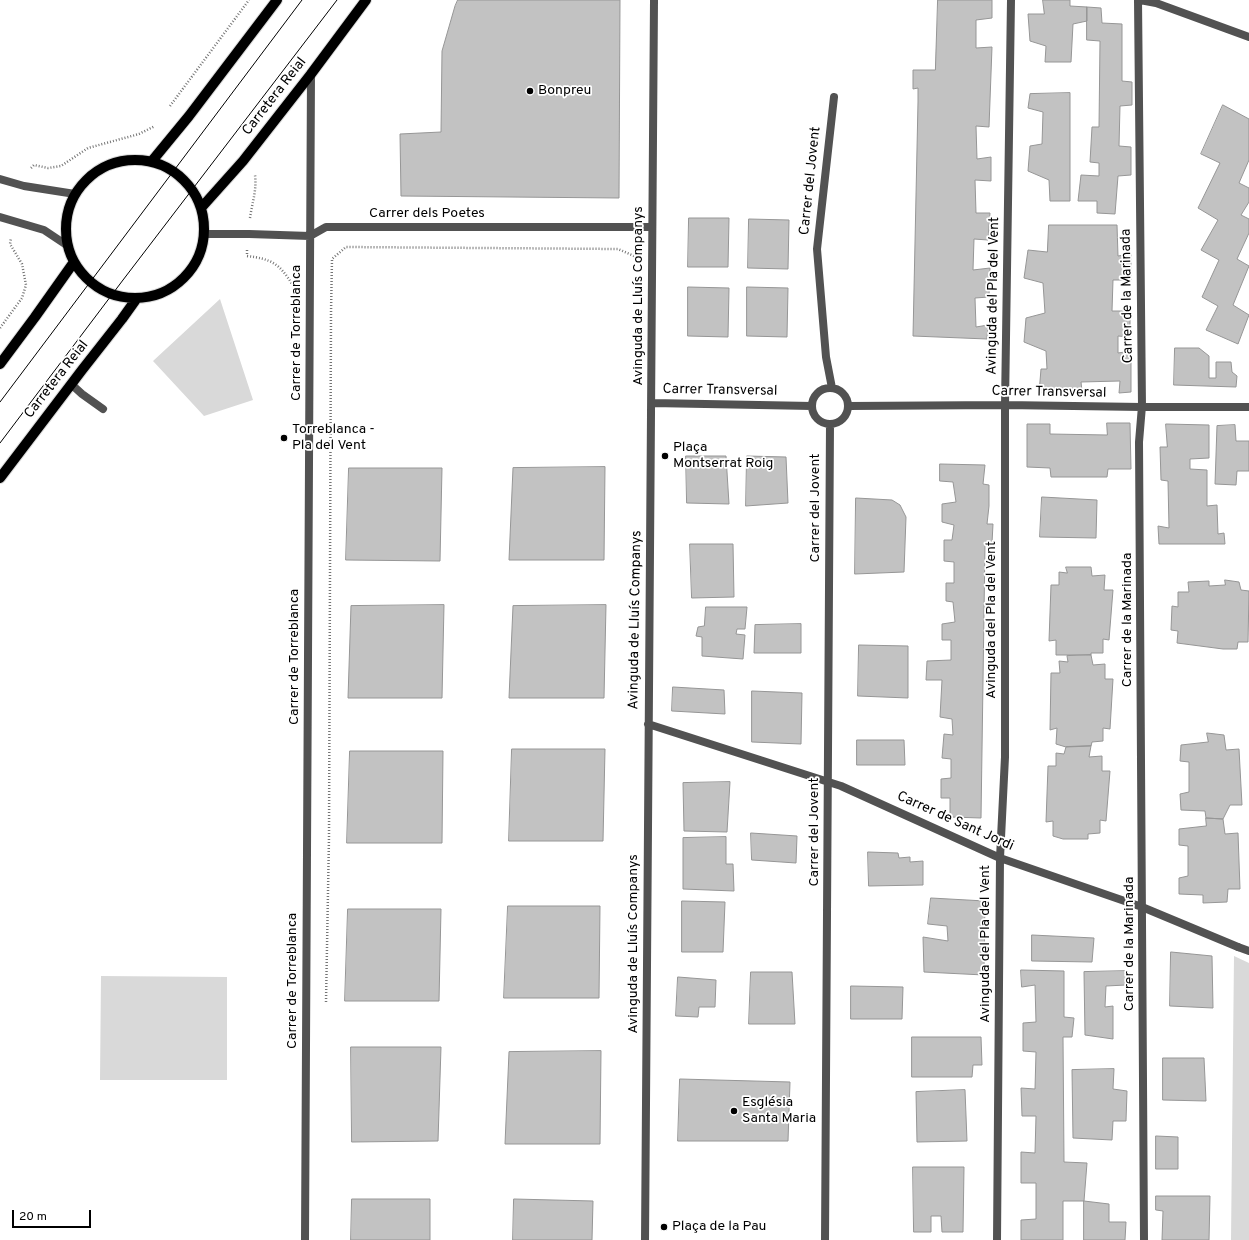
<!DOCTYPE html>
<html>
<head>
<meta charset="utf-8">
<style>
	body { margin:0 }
	#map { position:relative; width:1249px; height:1240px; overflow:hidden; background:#fff; font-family:Overpass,sans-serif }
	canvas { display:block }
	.scale { position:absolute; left:12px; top:1210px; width:79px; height:18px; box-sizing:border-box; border:2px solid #000; border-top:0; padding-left:5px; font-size:12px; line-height:14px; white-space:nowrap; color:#000; -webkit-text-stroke:3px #fff; paint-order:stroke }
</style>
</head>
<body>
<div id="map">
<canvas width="1249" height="1240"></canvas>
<div class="scale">20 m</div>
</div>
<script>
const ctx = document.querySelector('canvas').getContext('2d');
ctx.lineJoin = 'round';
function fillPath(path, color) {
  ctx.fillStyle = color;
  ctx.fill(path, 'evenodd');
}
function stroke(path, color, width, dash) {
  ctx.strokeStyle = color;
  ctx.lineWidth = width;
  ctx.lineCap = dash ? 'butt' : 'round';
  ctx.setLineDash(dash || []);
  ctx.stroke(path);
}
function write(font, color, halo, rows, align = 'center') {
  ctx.font = font + ' Overpass,sans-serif';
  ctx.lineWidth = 3.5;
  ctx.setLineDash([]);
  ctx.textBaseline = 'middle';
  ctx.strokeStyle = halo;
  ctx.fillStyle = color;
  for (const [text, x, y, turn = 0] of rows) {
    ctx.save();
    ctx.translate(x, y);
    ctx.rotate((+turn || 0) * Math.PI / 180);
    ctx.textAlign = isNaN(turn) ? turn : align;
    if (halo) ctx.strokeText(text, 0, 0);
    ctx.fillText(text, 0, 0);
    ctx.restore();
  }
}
const green = new Path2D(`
	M220,299L253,400L204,416L153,361Z
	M1234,956L1249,963V1240H1231Z
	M101,976L227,977V1080H100Z`);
const building = new Path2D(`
	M458,0H620L619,198L401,196L400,134L441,132L442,51L455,6Z
	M938,0H992V18L976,20V48L992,47L989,127L976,126L977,159L991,157V181L975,180L976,213H990L988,240L974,239L973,270L990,268L989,297L975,298L976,327L988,325L987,339L913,336L918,102V88L913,89V70H935Z
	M1043,0H1070V6L1087,7V21L1073,24L1071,62H1045L1046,46L1030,41L1028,14H1044Z
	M1087,7L1101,8L1102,23L1122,24V81L1132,82V105L1120,106L1119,146L1131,147V175L1118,176L1115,214L1097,213V201H1078L1081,175L1099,176V163L1090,162L1092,127H1099L1100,41L1087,40Z
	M1070,93V201H1050L1049,180L1028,171L1030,146L1042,144L1043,112L1028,108L1030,94Z
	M1223,105L1249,119V160L1239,183L1249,188V202L1241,215L1249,219V233L1237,259L1249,266L1233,305L1249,315L1238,344L1206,330L1218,306L1202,297L1219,260L1201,250L1218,220L1198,208L1220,163L1201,154Z
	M689,218H729L728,267H688Z
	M749,219L789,220L788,269L748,268Z
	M1049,225H1117L1118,256L1131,254V280H1113L1112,311H1130V337L1118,336V353L1131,351V392L1119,393L1120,381L1081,382L1082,391L1039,393L1041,369H1047L1046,351L1024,342L1026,318L1045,313L1043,283L1024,278L1028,250L1047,252Z
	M688,287L729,288L728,337L688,336Z
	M747,287L788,288L787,337L747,336Z
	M1175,348H1199L1209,356V378H1216V362H1231L1232,372L1237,376L1236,387L1174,385Z
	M1107,423H1130L1131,469H1108L1107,477H1051L1050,468L1027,467V424H1050V434L1107,435Z
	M1166,424L1209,425V458L1190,459V469L1207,470V506L1217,505L1218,534L1224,533L1225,544H1159L1158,526L1169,528L1168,481L1161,480L1160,447H1167Z
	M1235,425L1236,441H1249V471H1237L1236,485L1215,484L1217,426Z
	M686,456H726L729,504L687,503Z
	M747,456L786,457L788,503L746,506Z
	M940,464L985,465L983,484L989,485V506L987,524H993L992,543L985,544L981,818L950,817V798H941V779L951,778V759L942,758L944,734L953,735L952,719L940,717L942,680H926L927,661L951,660V640H942V624L955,622L953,602L946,601V583H954V562L944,561V540H952L954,525L942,522V504L956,502L953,482L940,481Z
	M605,467L604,560H509L513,468Z
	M349,468H442L440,561L346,560Z
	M1042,497L1097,500L1096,538L1040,537Z
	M856,498L892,500L900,505L906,517L904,572L855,574Z
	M690,544H733L734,597L692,598Z
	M1066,567H1091L1092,576L1105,575L1104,590H1113L1109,640L1103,639V653H1091V655H1056V640L1049,641L1051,585H1059V572L1067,573Z
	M1225,580L1239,582L1241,590L1249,591L1248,642H1238L1237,649H1223L1177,643L1178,631L1171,630L1172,606L1178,607V592H1189L1188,582L1209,581V586L1225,585Z
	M444,605L442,698H348L351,606Z
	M606,605L604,698H509L513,606Z
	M706,607H747L745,629H737L736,634L745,635L743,659L702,656V637L696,636L698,627L704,626Z
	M801,624V653H754L755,625Z
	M859,645L908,646V698L858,696Z
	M1091,655L1093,665L1105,664V679H1113L1110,729L1103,728V741L1092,742L1091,746L1066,747L1056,744L1057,728L1050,730L1051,673H1060L1059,661L1068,662L1067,656Z
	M673,687L724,690L725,714L672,711Z
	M752,691L802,693L801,744L752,742Z
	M1207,733L1224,735L1226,750L1239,749L1242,805H1230L1223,819L1206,818L1205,811L1181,810L1180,794L1189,792V762L1180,761L1181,745L1208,742Z
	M857,740H904L905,765H857Z
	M1091,746L1089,757L1102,756V771H1110L1106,821L1100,820V833L1088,834V839H1063L1053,836V821L1046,822L1048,766H1056V753L1064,754L1066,747Z
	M512,749H605L603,841H509Z
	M350,751H443L442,843H347Z
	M730,782L727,832L684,831L683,783Z
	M1206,818L1223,819L1225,834L1238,833L1240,889H1228L1227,902L1203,903V895L1179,894V878L1188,876V846L1179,845V829L1206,826Z
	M751,833L797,836L796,863L752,860Z
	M726,837V864H733L734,891L683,889V838Z
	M868,852L898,853L899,858L910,857V862L923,861V885L869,886Z
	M931,898L985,901L984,975L924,972L923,937L948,941L947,926L928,924Z
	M682,901L725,902L723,952H682Z
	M508,906H600L599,998H504Z
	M348,909H441L439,1001H345Z
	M1032,935L1094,938L1092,962L1032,961Z
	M1171,952L1212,956L1213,1008L1170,1006Z
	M1021,970L1064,971V1017L1074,1018L1072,1037H1063L1064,1162L1087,1163L1084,1201H1063V1240H1021V1220L1036,1219V1183H1021V1152L1035,1153L1036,1116H1022L1021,1088L1035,1089L1036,1052L1023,1051V1023L1036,1022L1035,985L1022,987Z
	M1127,971L1126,985L1106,986L1105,1007L1113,1006V1039L1085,1035L1084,972Z
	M751,972H792L795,1024H749Z
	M678,977L716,980L715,1007H699L698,1017L676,1016Z
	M851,986L903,987L902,1019H851Z
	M912,1037H981L982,1065H973L972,1077H912Z
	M351,1047H441L438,1141L352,1142Z
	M601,1051L600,1144H505L509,1052Z
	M1163,1058H1204L1206,1101L1163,1100Z
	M1114,1069L1113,1089L1127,1091L1126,1121H1113L1112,1140L1073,1138L1072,1070Z
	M680,1079L790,1082L788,1141H678Z
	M965,1090L967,1141L917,1142L916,1092Z
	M1156,1136L1178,1137V1169H1156Z
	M913,1167H964L963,1232H942L941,1216H931V1232H914Z
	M1156,1196H1210L1209,1240H1162L1163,1211L1156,1210Z
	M352,1199H430V1240H351Z
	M514,1199L593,1201L592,1240H513Z
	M1084,1201L1109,1204V1222H1126L1125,1240H1084Z`);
const path = new Path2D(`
	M170,106L249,0
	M31,168L34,165L48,168L61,166L88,148L139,134L155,126
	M250,218C252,203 257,190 255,175
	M247,250V256C271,259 279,263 292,284
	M0,328L22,298L26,285L22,264L10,244L11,238
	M326,1002L329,837L331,313L332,259L346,247L618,249L634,256`);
const service = new Path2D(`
	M71,384L82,394L103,409
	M1142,907L1238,947`);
const minor = new Path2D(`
	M1138,0L1142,406L1139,442L1144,1240
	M1140,0L1156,3L1249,37
	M0,179L24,186L75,194
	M0,217L44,230L68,246
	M204,234H249L310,236L326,227H652
	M812 406a18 18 0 1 1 36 0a18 18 0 1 1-36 0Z
	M832,388L826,357L817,249L834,97
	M652,403L812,406
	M848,406L1005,405L1142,407H1249
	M648,724L841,786L1000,858L1142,907
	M1238,947L1249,951
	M305,1240L311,74
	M645,1240L654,0
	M825,1240L830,424
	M997,1240L1000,858L1005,757V405L1011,0`);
const primary = new Path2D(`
	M66 229a69 69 0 1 1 138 0a69 69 0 1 1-138 0Z
	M152,161L189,116L277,0
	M201,208L243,161L311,74L366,0
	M0,364L35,317L74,262
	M0,478L82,370L122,319L137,298`);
const tram = new Path2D(`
	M0,402L302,0
	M0,443L123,280L337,0`);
const markers = [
	[530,91,4,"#000"],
	[284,438,4,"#000"],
	[665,456,4,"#000"],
	[734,1111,4,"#000"],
	[664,1227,4,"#000"]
];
const poiNames = [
	["Bonpreu",538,91],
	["Torreblanca -",292,430],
	["Pla del Vent",292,446],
	["Plaça",673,448],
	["Montserrat Roig",673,464],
	["Església",742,1103],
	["Santa Maria",742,1119],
	["Plaça de la Pau",672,1227]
];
const streetNames = [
	["Carretera Reial",275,97,-52],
	["Carrer del Jovent",811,181,-84],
	["Carrer dels Poetes",427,214],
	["Avinguda de Lluís Companys",639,296,-90],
	["Avinguda del Pla del Vent",994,296,-89],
	["Carrer de la Marinada",1128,296,-91],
	["Carrer de Torreblanca",297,333,-90],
	["Carretera Reial",57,380,-52],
	["Carrer Transversal",720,391,1],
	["Carrer Transversal",1049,393,1],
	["Carrer del Jovent",816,508,-90],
	["Avinguda de Lluís Companys",636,620,-89],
	["Avinguda del Pla del Vent",992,620,-90],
	["Carrer de la Marinada",1128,620,-90],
	["Carrer de Torreblanca",295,657,-90],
	["Carrer de Sant Jordi",955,822,24],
	["Carrer del Jovent",815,832,-90],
	["Avinguda de Lluís Companys",634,944,-90],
	["Avinguda del Pla del Vent",986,944,-90],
	["Carrer de la Marinada",1130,944,-90],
	["Carrer de Torreblanca",293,981,-90]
];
fillPath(green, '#d9d9d9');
fillPath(building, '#c2c2c2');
stroke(building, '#969696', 1);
stroke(primary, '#dbdbdb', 12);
stroke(path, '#747474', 2.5, [1, 2]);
stroke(service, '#525252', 8);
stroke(minor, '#525252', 8);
stroke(primary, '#000', 10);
stroke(tram, '#000', 1);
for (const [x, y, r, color] of markers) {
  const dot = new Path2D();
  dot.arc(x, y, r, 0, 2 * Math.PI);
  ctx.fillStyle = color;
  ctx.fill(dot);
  stroke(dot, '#fff', 1.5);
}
write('14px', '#000', '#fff', poiNames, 'left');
write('14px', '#000', '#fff', streetNames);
</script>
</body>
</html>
